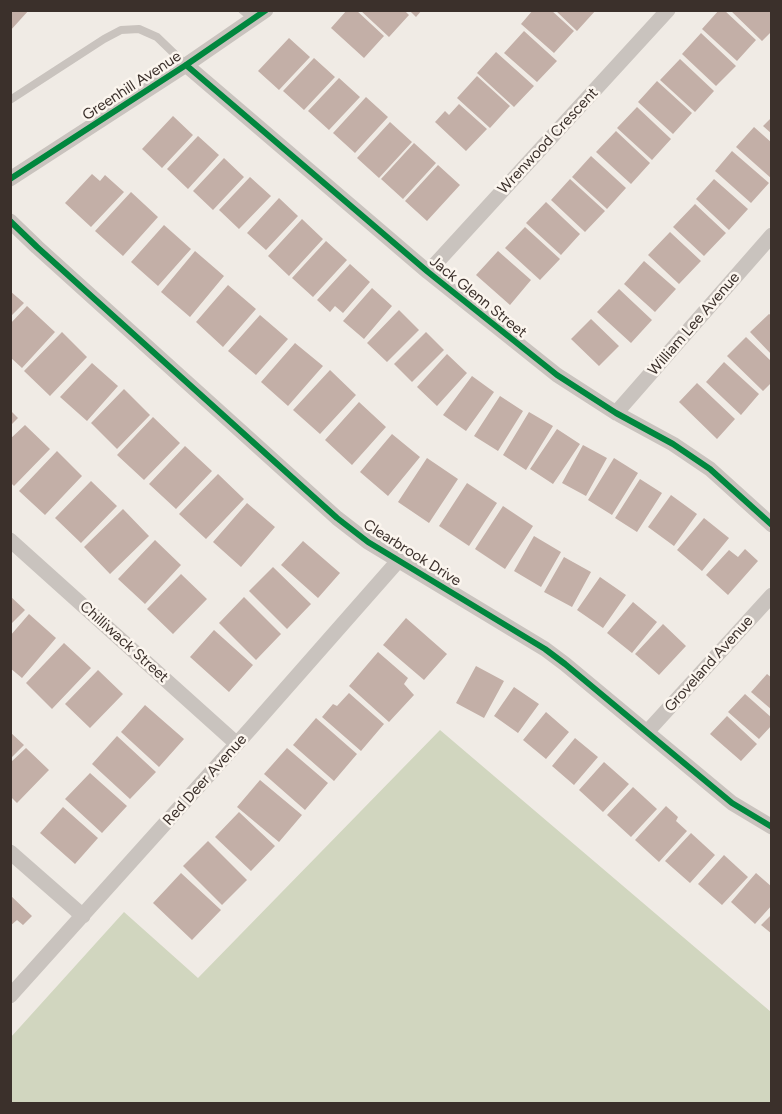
<!DOCTYPE html>
<html>
<head>
<meta charset="utf-8">
<style>
	body { margin:0 }
	#map { position:relative; width:782px; height:1114px; overflow:hidden; background:#f0ebe5; font-family:Figtree,sans-serif }
	canvas { display:block }
	.frame { position:absolute; inset:0; border:12px solid #3b302b; pointer-events:none }
</style>
</head>
<body>
<div id="map">
<canvas width="782" height="1114"></canvas>
<div class="frame"></div>
</div>
<script>
const ctx = document.querySelector('canvas').getContext('2d');
ctx.lineJoin = 'round';
function fillPath(path, color) {
  ctx.fillStyle = color;
  ctx.fill(path, 'evenodd');
}
function stroke(path, color, width, dash) {
  ctx.strokeStyle = color;
  ctx.lineWidth = width;
  ctx.lineCap = dash ? 'butt' : 'round';
  ctx.setLineDash(dash || []);
  ctx.stroke(path);
}
function write(font, color, halo, rows, align = 'center') {
  ctx.font = font + ' Figtree,sans-serif';
  ctx.lineWidth = 5;
  ctx.setLineDash([]);
  ctx.textBaseline = 'middle';
  ctx.strokeStyle = halo;
  ctx.fillStyle = color;
  for (const [text, x, y, turn = 0] of rows) {
    ctx.save();
    ctx.translate(x, y);
    ctx.rotate((+turn || 0) * Math.PI / 180);
    ctx.textAlign = isNaN(turn) ? turn : align;
    if (halo) ctx.strokeText(text, 0, 0);
    ctx.fillText(text, 0, 0);
    ctx.restore();
  }
}
const green = new Path2D(`
	M440,730L771,1012V1103H11V1037L124,912L198,978Z`);
const building = new Path2D(`
	M10,10H29L10,31Z
	M347,10H356L384,36L364,58L331,28Z
	M360,10H404L409,15L389,37Z
	M409,10H422L416,17Z
	M533,10H551L574,31L554,53L521,24Z
	M555,10H596L577,31Z
	M719,10H724L756,40L737,61L702,29Z
	M730,10H772V31L762,41Z
	M524,31L557,61L537,82L504,53Z
	M701,33L736,66L716,86L682,54Z
	M289,38L310,57L279,90L258,71Z
	M496,52L534,86L514,107L477,73Z
	M314,58L335,77L304,110L283,91Z
	M680,59L714,91L695,112L660,80Z
	M477,76L510,106L490,128L457,98Z
	M339,78L360,97L329,130L308,111Z
	M657,81L692,113L673,134L638,102Z
	M366,97L388,117L355,153L333,133Z
	M459,104L487,129L466,151L435,122L445,111L449,115Z
	M637,107L671,139L652,160L617,128Z
	M173,116L193,135L162,168L142,149Z
	M772,117V134L763,126Z
	M390,122L412,142L379,178L357,158Z
	M754,127L772,143V179L736,147Z
	M616,131L650,163L631,184L596,152Z
	M198,136L219,155L188,189L167,169Z
	M414,143L436,163L403,199L381,179Z
	M732,151L769,183L751,203L715,171Z
	M591,156L626,188L607,209L572,177Z
	M224,158L244,177L213,210L193,191Z
	M438,165L460,185L427,221L405,201Z
	M92,174L100,181L105,175L124,192L91,227L65,203Z
	M250,177L271,196L239,229L219,210Z
	M570,179L605,211L585,232L551,200Z
	M714,179L748,209L729,230L696,199Z
	M131,192L158,217L123,256L95,231Z
	M279,198L298,216L266,250L247,233Z
	M546,202L580,234L561,255L526,223Z
	M695,204L726,233L704,256L673,227Z
	M302,219L323,239L289,276L268,256Z
	M164,225L191,249L158,286L131,262Z
	M525,227L560,259L540,280L505,248Z
	M670,232L701,261L679,284L648,255Z
	M326,241L347,260L313,297L292,278Z
	M195,251L224,276L190,317L161,292Z
	M498,251L531,280L510,305L476,275Z
	M644,261L676,289L655,312L624,284Z
	M350,264L370,282L343,313L335,306L330,312L317,300Z
	M228,285L256,309L223,347L196,322Z
	M372,288L392,306L364,339L343,321Z
	M619,289L652,320L631,343L597,312Z
	M10,291L24,303L10,317Z
	M27,306L55,332L22,368L10,357V324Z
	M399,310L419,330L387,362L367,343Z
	M769,314L772,316V355L750,332Z
	M260,315L288,339L256,375L228,351Z
	M591,319L619,346L599,366L571,339Z
	M62,332L87,357L50,396L24,371Z
	M426,332L444,350L412,382L394,364Z
	M746,337L772,362V382L763,391L727,356Z
	M295,343L323,366L288,406L261,382Z
	M447,354L467,373L437,406L417,387Z
	M724,362L759,394L741,415L706,382Z
	M92,363L118,386L87,421L60,397Z
	M330,370L356,395L320,434L293,410Z
	M472,376L494,392L466,431L443,415Z
	M697,383L735,419L717,439L679,402Z
	M124,389L150,415L117,449L91,423Z
	M500,396L523,411L498,451L474,436Z
	M359,402L386,427L352,465L325,440Z
	M10,410L18,418L10,426Z
	M529,412L553,426L526,470L503,455Z
	M153,417L180,443L144,480L117,455Z
	M25,425L50,449L14,486L10,482V439Z
	M557,429L580,444L553,484L530,469Z
	M392,434L420,457L388,496L360,472Z
	M583,445L607,458L586,496L562,483Z
	M185,446L212,471L176,509L149,484Z
	M57,451L82,476L45,515L19,491Z
	M427,458L458,479L429,523L398,502Z
	M614,458L638,473L612,515L588,500Z
	M218,474L244,499L206,539L179,514Z
	M640,479L662,493L637,532L615,518Z
	M91,481L117,506L81,543L55,518Z
	M467,483L497,503L469,546L439,526Z
	M671,495L697,514L674,546L648,527Z
	M247,503L275,527L241,567L213,542Z
	M503,506L533,526L505,569L475,549Z
	M123,509L149,536L110,574L84,547Z
	M704,518L729,538L702,571L677,550Z
	M534,536L561,552L541,587L514,571Z
	M155,540L181,565L145,604L118,579Z
	M303,541L340,573L318,598L281,565Z
	M745,549L758,561L728,595L706,575L729,550L738,557Z
	M564,557L591,572L572,607L544,592Z
	M273,567L311,604L287,629L249,591Z
	M181,574L207,599L173,634L147,609Z
	M600,577L626,595L603,628L577,610Z
	M10,596L25,610L10,625Z
	M244,597L281,634L256,660L219,623Z
	M633,602L657,622L632,653L607,633Z
	M29,614L56,638L22,678L10,668V636Z
	M406,618L447,654L424,680L383,645Z
	M663,624L686,646L659,675L635,654Z
	M214,630L253,665L229,692L190,657Z
	M64,643L91,668L52,709L26,683Z
	M378,652L408,678L404,684L414,695L389,722L349,686Z
	M476,666L504,681L484,718L456,703Z
	M98,670L123,694L90,728L65,704Z
	M767,674L772,678V710L751,692Z
	M514,687L539,704L518,733L494,716Z
	M349,693L384,724L361,751L322,717L333,704L337,706Z
	M745,694L772,718V725L759,739L728,712Z
	M145,705L184,739L159,767L121,732Z
	M546,712L569,732L546,759L523,740Z
	M727,716L757,744L741,761L710,734Z
	M316,718L357,754L334,781L293,745Z
	M10,732L24,745L10,759Z
	M117,736L156,772L130,799L92,764Z
	M575,738L598,757L574,785L552,766Z
	M26,748L49,770L17,803L10,796V763Z
	M287,748L328,783L305,810L264,774Z
	M604,762L629,784L603,812L579,790Z
	M90,773L127,806L102,833L65,799Z
	M260,780L302,815L279,842L237,807Z
	M633,787L657,809L631,837L607,815Z
	M666,806L678,817L676,821L687,831L659,862L635,840Z
	M63,807L98,838L75,864L40,833Z
	M239,812L275,846L251,871L215,837Z
	M691,833L715,855L690,883L665,861Z
	M208,841L247,880L222,905L183,866Z
	M724,855L748,877L722,905L698,884Z
	M181,873L221,910L192,940L153,903Z
	M756,873L772,887V905L755,924L731,902Z
	M10,895L32,916L23,925L17,920L10,926Z
	M772,914V934L761,925Z`);
const service = new Path2D(`
	M242,10L253,19
	M10,100L104,39L121,30L139,29L157,37L186,65`);
const minor = new Path2D(`
	M186,65L428,272L557,375L616,413L673,444L710,469L772,525
	M10,179L186,65L266,10
	M10,221L37,247L337,518L368,542L545,649L565,664L732,803L772,827
	M428,272L668,10
	M616,413L772,235
	M10,540L237,744
	M647,732L772,595
	M10,852L83,916
	M10,996L251,728L398,561`);
const cycleway = new Path2D(`
	M186,65L428,272L557,375L616,413L673,444L710,469L772,525
	M10,179L186,65L266,10
	M10,221L37,247L337,518L368,542L545,649L565,664L732,803L772,827`);
const streetNames = [
	["Greenhill Avenue",132,86,-33],
	["Wrenwood Crescent",548,141,-47],
	["Jack Glenn Street",478,297,39],
	["William Lee Avenue",694,324,-49],
	["Clearbrook Drive",412,553,32],
	["Chilliwack Street",124,642,42],
	["Groveland Avenue",709,664,-48],
	["Red Deer Avenue",205,780,-48]
];
fillPath(green, '#d1d6bf');
fillPath(building, '#c3afa7');
stroke(service, '#c9c3be', 8);
stroke(minor, '#c9c3be', 15);
stroke(cycleway, '#00873e', 6);
write('15px', '#3b302b', '#fbf5ee', streetNames);
</script>
</body>
</html>
